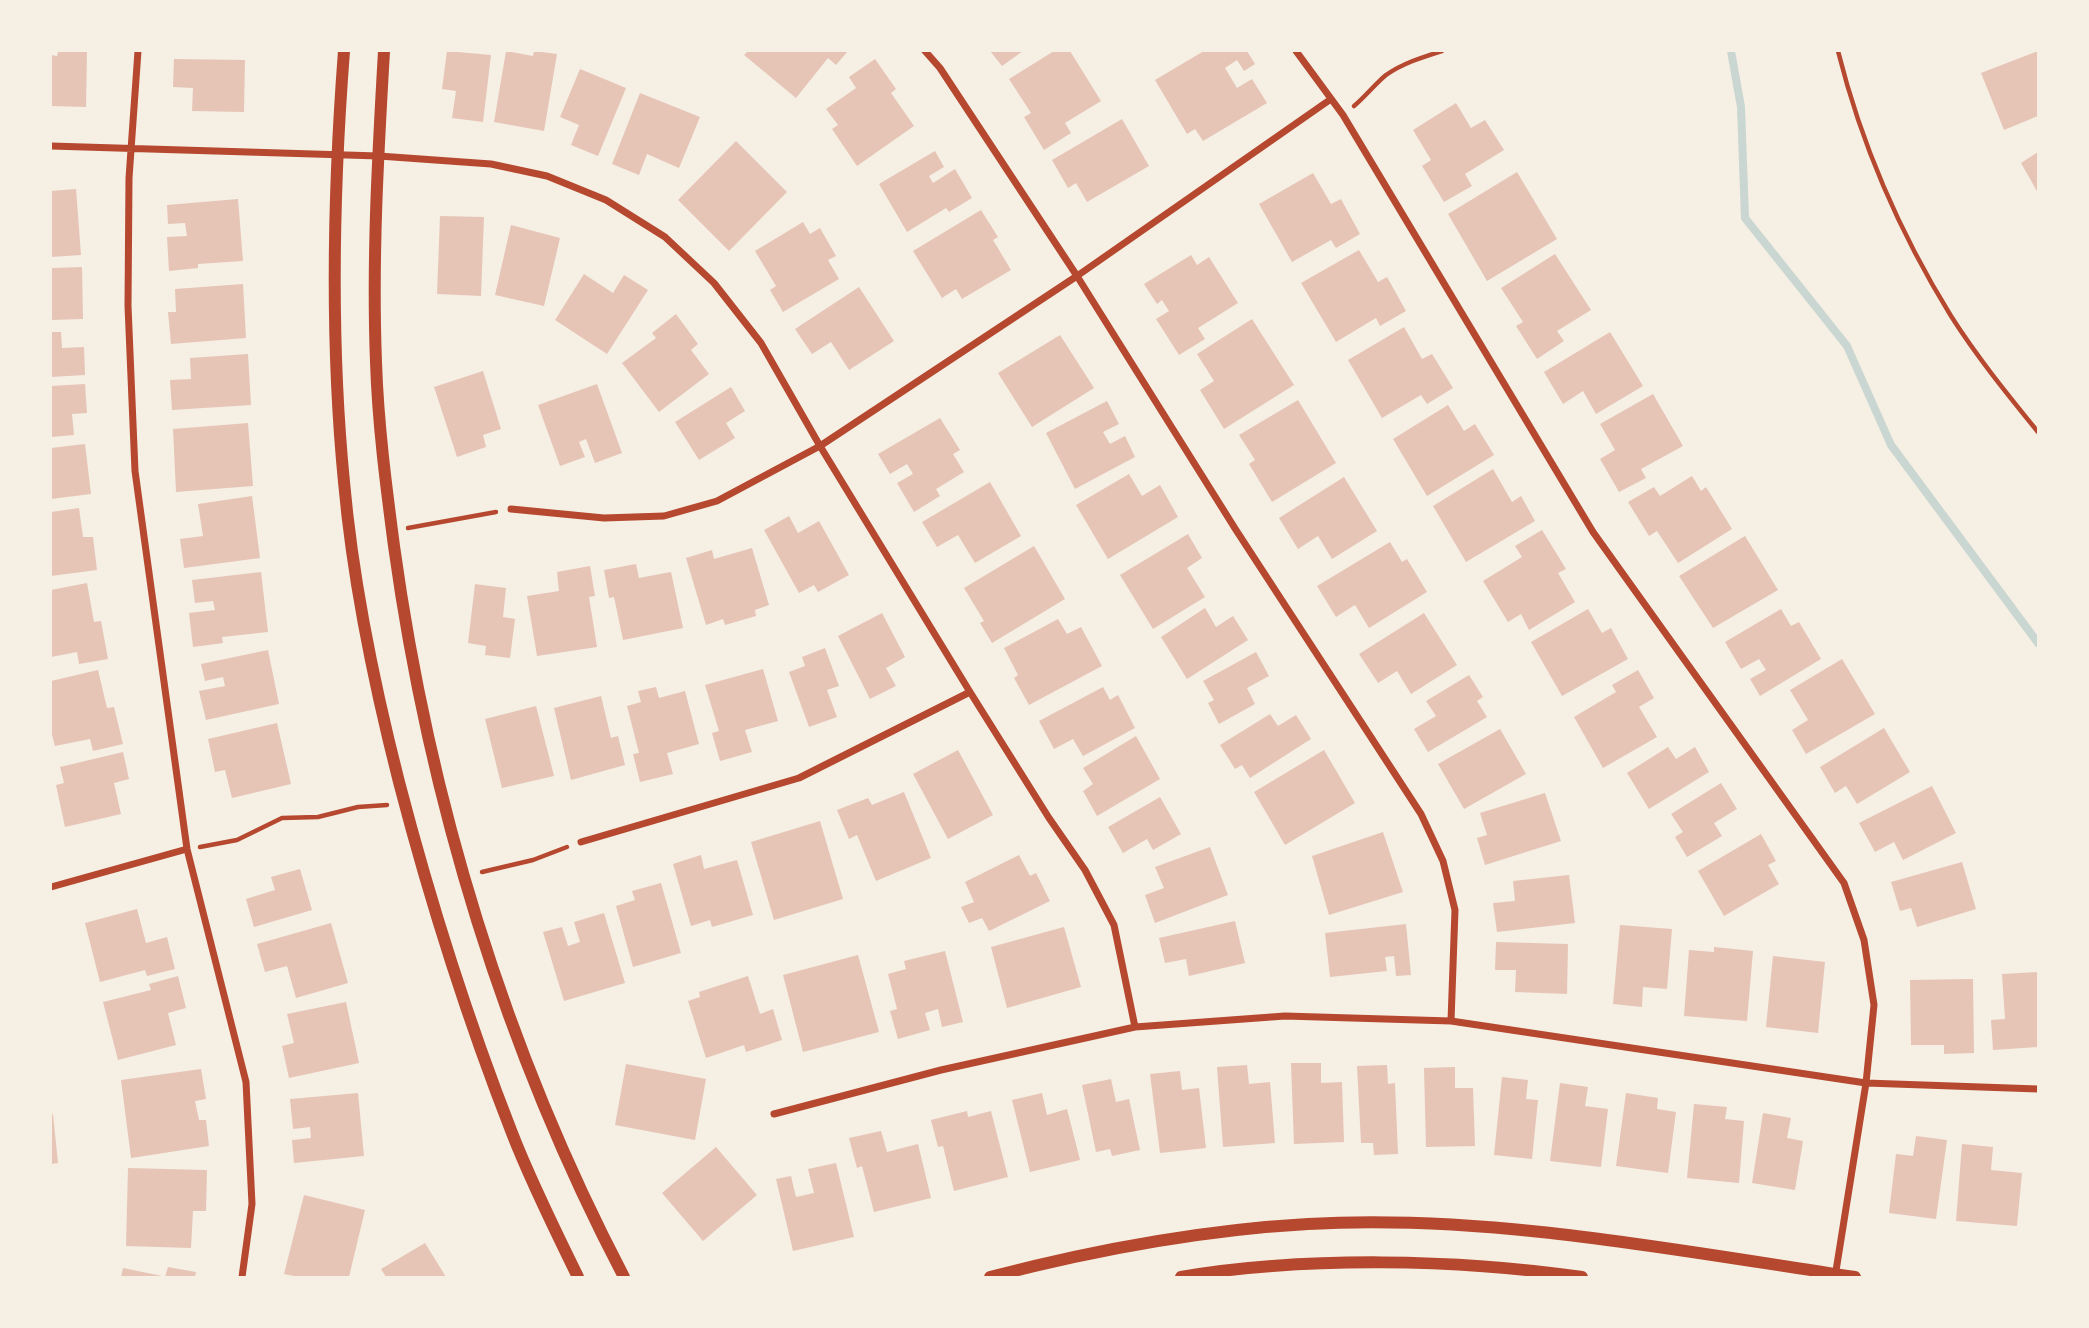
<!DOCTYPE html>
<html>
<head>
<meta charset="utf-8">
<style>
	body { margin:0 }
	#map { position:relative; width:2089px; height:1328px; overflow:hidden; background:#f6efe4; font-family:"Space Grotesk",sans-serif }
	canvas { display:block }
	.frame { position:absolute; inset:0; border:52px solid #f6efe4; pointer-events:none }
</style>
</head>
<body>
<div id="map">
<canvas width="2089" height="1328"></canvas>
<div class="frame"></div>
</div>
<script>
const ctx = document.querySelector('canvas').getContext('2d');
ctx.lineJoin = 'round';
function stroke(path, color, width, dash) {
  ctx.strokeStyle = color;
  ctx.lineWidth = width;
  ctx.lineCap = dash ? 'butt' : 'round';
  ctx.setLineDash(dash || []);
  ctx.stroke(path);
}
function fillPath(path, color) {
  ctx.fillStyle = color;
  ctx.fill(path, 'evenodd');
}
const stream = new Path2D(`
	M1731,51L1741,107L1745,218L1847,346L1891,445L2038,643`);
const building = new Path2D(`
	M447,51L491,55L483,122L452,118L456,91L442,89Z
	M506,51L533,56L534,51L557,54L544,131L494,122Z
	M748,51H848L836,65L828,58L796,98L744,55Z
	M990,51H1023L1002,66Z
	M1054,51H1070L1101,101L1065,123L1071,133L1044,150L1024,117L1031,113L1009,79Z
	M1204,51H1247L1255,64L1244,71L1237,60L1225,68L1237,88L1252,79L1267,103L1203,141L1195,129L1187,134L1155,80Z
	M2038,51V116L2004,130L1981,73Z
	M58,52H87L86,107L51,106V55L57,56Z
	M174,59L245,60L244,112L192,111L193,88L173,87Z
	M875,59L896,89L891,93L914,126L857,166L832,129L838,125L826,109L856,88L849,77Z
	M580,69L626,88L598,156L571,145L579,125L560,117Z
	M640,93L700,117L679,168L647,154L639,175L612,164Z
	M1456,103L1471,128L1485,120L1504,150L1465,174L1472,186L1444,202L1422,166L1431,160L1413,130Z
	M1122,119L1149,166L1087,202L1076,183L1068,188L1052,160Z
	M736,141L787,192L729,251L678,200Z
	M935,151L944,167L929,176L933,183L955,169L972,198L949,212L946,208L907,232L879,184Z
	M2038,152V193L2021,163Z
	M1517,172L1557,239L1487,281L1448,214Z
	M1313,173L1331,204L1341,199L1360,234L1336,248L1331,240L1292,262L1259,204Z
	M76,189L81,255L51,257V191Z
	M238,199L243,261L198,264V268L169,271L167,237L187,236L185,223L168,224L167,205Z
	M981,210L998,237L993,240L1011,270L962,299L956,289L942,298L913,251Z
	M440,216L484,217L481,296L437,294Z
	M803,222L810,234L820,228L836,256L828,260L839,279L783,312L770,290L776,286L755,251Z
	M511,225L560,238L544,306L495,295Z
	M1359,250L1378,282L1387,277L1406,311L1380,326L1376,318L1336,342L1301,283Z
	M1555,254L1591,310L1557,331L1564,341L1537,359L1516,326L1523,322L1501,288Z
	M1191,255L1197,265L1209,257L1238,303L1198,328L1205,339L1179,355L1156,319L1169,311L1162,300L1157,304L1144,284Z
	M82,267L83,319L51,320V268Z
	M584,274L613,293L624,275L648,290L607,354L555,320Z
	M243,284L246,338L171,344L168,312H176L175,289Z
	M859,287L894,341L849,370L831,342L812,354L795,329Z
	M676,314L698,344L691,350L709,374L659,412L622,363L656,338L652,333Z
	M1252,319L1294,385L1224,429L1200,390L1214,381L1197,354Z
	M1404,327L1422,359L1432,354L1453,388L1427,404L1421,395L1382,418L1348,360Z
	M51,332H61L62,348L84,347L85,375L51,377Z
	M1610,332L1643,386L1596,414L1583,391L1563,404L1544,372Z
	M1060,335L1094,388L1032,427L998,373Z
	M248,354L251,405L172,410L170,380L191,379L190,358Z
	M483,371L501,429L483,435L486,447L457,457L434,387Z
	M85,384L87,413L72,414L74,435L51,437V386Z
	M597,384L622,453L595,463L586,439L579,442L585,457L560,466L538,405Z
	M731,387L745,411L726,423L735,438L699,460L675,422Z
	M1653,394L1683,446L1641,469L1646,478L1619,492L1600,459L1615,450L1600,424Z
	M1298,400L1336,463L1272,502L1249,464L1255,460L1239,435Z
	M1107,401L1119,424L1103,432L1110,444L1125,436L1135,457L1075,489L1046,433Z
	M1448,405L1464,431L1475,424L1494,455L1427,496L1393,439Z
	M940,418L960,450L953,454L964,472L936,489L940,496L914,512L897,483L913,474L907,464L890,474L878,454Z
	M248,423L253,486L176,492L173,429Z
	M85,444L91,494L51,499V448Z
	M1493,469L1512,502L1521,496L1535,521L1466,562L1433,506Z
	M1129,474L1142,496L1160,485L1178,517L1108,559L1076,505Z
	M1692,476L1701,491L1706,487L1732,529L1678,563L1657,531L1649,536L1628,502L1654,487L1660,496Z
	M1344,477L1377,531L1332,559L1318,536L1298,549L1279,518Z
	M990,482L1021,536L975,563L958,535L937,547L922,522Z
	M252,496L260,558L184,568L180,539L203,536L198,504Z
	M79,508L83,537H93L97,570L51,576V512Z
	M789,516L798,533L819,521L849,575L818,592L814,585L799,593L764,530Z
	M1542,530L1566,569L1558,573L1575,602L1529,630L1521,614L1508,622L1483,581L1522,557L1515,546Z
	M1188,534L1202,558L1187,568L1205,597L1153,629L1120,575Z
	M1745,536L1778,590L1713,628L1679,576Z
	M1390,542L1402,562L1407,559L1427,592L1369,628L1355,605L1336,617L1317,586Z
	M1034,546L1065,599L992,643L980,623L984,621L964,588Z
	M752,548L769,605L755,610L756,616L725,625L723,619L706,625L686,558L712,550L714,559Z
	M636,564L639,578L671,572L683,628L623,640L614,597L609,598L604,570Z
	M590,566L595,596L589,597L597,647L537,656L527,596L559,591L557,572Z
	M261,572L268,632L222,637L223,643L193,647L189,613L215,610L213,601L195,603L192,580Z
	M87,583L94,622L101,621L108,659L79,664L77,652L51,657V590Z
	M475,584L506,588L503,617L515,619L510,658L485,655L486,646L468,643Z
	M1205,608L1216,627L1233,616L1248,640L1187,679L1161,637Z
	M1588,609L1602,633L1611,628L1628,659L1562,696L1531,642Z
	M1781,609L1791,626L1799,622L1821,659L1760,696L1750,679L1766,670L1759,659L1741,669L1725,642Z
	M882,613L905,657L886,668L896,686L870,699L838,636Z
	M1424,613L1457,665L1411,694L1397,671L1378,683L1359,654Z
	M1058,619L1067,634L1081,627L1102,666L1029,705L1014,678L1018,675L1004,648Z
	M825,648L839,686L827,690L837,717L809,727L789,672L805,666L802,657Z
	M268,650L279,704L206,720L199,691L225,686L223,677L205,681L201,664Z
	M1256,652L1269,676L1247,688L1255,704L1219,724L1208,703L1214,700L1203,681Z
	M1842,659L1875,714L1806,754L1792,730L1808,720L1790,690Z
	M763,669L778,721L745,730L752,752L720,761L712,733L719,731L705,685Z
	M98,670L107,708L114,707L123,744L93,751L90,739L55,746L51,731V681Z
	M1638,670L1654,698L1639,707L1657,737L1603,768L1574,717L1616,692L1612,685Z
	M1469,675L1483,697L1477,701L1487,717L1428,752L1414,729L1436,716L1426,701Z
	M656,687L659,698L685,691L699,744L667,753L673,774L640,782L633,754L639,753L627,706L641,702L638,691Z
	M1103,687L1110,700L1118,695L1135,728L1083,756L1073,739L1054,749L1039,721Z
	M601,696L611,738L618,736L625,765L571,780L554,708Z
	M536,706L554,776L502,788L485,719Z
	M1270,714L1278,726L1296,715L1311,739L1250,778L1242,765L1235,769L1220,745Z
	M277,723L291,784L232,798L225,770L215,772L208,739Z
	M1884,728L1910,772L1857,804L1846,786L1835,793L1820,767Z
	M1500,729L1526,774L1464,809L1438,764Z
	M1136,736L1160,779L1097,816L1083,791L1093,784L1083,768Z
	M1668,747L1676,759L1695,747L1709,772L1649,809L1627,773Z
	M958,750L993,815L948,839L913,774Z
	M1324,750L1355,803L1285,845L1254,792Z
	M123,752L129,779L114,783L121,814L65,827L56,785L64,783L60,767Z
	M1721,783L1737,809L1714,823L1722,836L1687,857L1675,837L1683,832L1671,814Z
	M1932,786L1956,833L1903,860L1894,842L1875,852L1859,823Z
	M904,792L931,858L876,881L857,835L849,839L837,810L868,798L872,805Z
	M1545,793L1561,841L1485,865L1477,838L1487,835L1480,813Z
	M1160,797L1181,834L1153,850L1147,839L1123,853L1108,827Z
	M820,821L843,899L774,920L751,842Z
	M1383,832L1403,892L1329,915L1312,856Z
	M1761,834L1776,861L1768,865L1779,884L1724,916L1698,871Z
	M1210,847L1228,895L1155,923L1145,895L1164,888L1155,867Z
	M701,855L704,869L737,860L753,915L712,927L710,920L691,926L673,864Z
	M1019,855L1030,876L1036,873L1050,901L989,931L982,918L969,923L961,907L974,902L965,882Z
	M1962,862L1976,909L1917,927L1911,908L1900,911L1891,882Z
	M300,869L312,910L254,927L246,899L275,890L271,877Z
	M1569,875L1575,923L1497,932L1493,903L1515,901L1513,881Z
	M661,883L681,953L633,967L616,906L635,900L632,891Z
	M137,909L146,943L167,937L175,969L147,976L145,970L100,982L85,923Z
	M604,913L625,983L564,1001L543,932L562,927L568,946L580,942L574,922Z
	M1235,921L1245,963L1189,976L1186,959L1165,963L1159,938Z
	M331,923L348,983L296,998L287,966L265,972L257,944Z
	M1406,924L1411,975L1396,976L1394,956L1385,957L1387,971L1330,977L1325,933Z
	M1620,925L1672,929L1667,989L1643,987L1642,1007L1613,1004Z
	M1064,927L1081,987L1007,1008L991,947Z
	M1496,942L1568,944L1567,994L1515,992L1516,970H1495Z
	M1714,947L1753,951L1747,1021L1684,1016L1689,950L1714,952Z
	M945,951L963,1022L942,1027L938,1009L925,1013L930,1030L898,1039L890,1011L897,1009L888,974L906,969L904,961Z
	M858,955L879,1032L803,1052L783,975Z
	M1773,956L1825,962L1818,1033L1766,1027Z
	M2038,972V1047L1993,1050L1991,1020L2005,1019L2002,974Z
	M178,976L186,1008L168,1013L176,1045L118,1060L103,1002L151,990L149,984Z
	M748,976L760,1014L773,1009L782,1040L746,1052L744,1045L706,1058L688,1001L700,997L699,992Z
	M1973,979L1974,1053L1944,1054V1045H1911L1910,980Z
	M346,1002L359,1063L289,1078L282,1046L294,1043L287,1014Z
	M1291,1063H1321V1083L1342,1082L1344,1142L1294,1144Z
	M626,1064L706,1079L695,1140L615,1125Z
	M1247,1065L1249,1084L1270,1082L1275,1143L1223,1147L1217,1067Z
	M1387,1065L1388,1084L1395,1083L1398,1154L1374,1155L1373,1143H1361L1357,1066Z
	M1455,1067V1088H1473L1475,1146L1426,1147L1424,1068Z
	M201,1069L206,1099L195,1101L199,1120H206L209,1146L131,1158L121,1080Z
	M1180,1071L1182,1090L1199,1088L1206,1148L1160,1153L1150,1074Z
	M1502,1077L1528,1080L1526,1099L1538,1100L1532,1159L1494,1155Z
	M1111,1079L1116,1102L1129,1099L1140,1150L1112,1156L1110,1149L1096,1152L1082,1085Z
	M1560,1083L1588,1087L1585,1106L1608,1109L1601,1167L1550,1161Z
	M358,1093L364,1156L294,1163L292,1140L311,1138L310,1127L293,1129L290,1099Z
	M1042,1093L1047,1115L1067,1109L1080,1160L1030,1172L1012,1100Z
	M1626,1093L1658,1098L1657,1109L1676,1112L1668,1173L1616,1166Z
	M1694,1104L1727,1107L1725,1119L1744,1121L1739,1183L1687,1178Z
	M967,1111L968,1117L991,1111L1008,1177L954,1191L943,1146L938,1147L931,1120Z
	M1763,1113L1791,1118L1787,1138L1803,1141L1795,1190L1752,1183Z
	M53,1114L58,1163L51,1164V1115Z
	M881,1131L887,1152L918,1144L931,1198L874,1212L862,1166L857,1168L849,1138Z
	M1916,1136L1947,1140L1936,1219L1889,1213L1896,1154L1913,1156Z
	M1962,1144L1993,1147L1991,1170L2022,1173L2017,1226L1956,1221Z
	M716,1147L757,1195L703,1241L662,1193Z
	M836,1163L854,1237L793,1251L776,1179L791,1176L796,1197L814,1193L808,1169Z
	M128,1168L207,1170L206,1211H193L191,1248L126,1246Z
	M304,1195L365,1210L349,1277H299L284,1274Z
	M425,1243L446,1277H386L381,1269Z
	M168,1267L196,1272L195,1277H165Z
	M123,1268L162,1276V1277H121Z`);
const path = new Path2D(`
	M1838,51C1861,143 1901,235 1951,316C1977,357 2008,395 2038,432
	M1354,106C1365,97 1376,83 1386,75C1403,63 1423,57 1442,51
	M408,528L496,512
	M200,847L237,840L282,818L318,817L358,807L387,805
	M482,872L533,860L567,847`);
const minor = new Path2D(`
	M138,51L129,178L128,306L135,471L187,849L246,1082L252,1204L242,1277
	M925,51L940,68L1077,276L1236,530L1421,814L1443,861L1455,910L1451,1021
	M1296,51L1343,115L1593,532L1844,883L1864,940L1874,1005L1866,1083L1835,1277
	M51,146L379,156L491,164L547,176L606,200L665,237L714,283L761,343L820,446L970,692L1049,818L1085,870L1114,925L1135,1027
	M511,509L604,518L664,516L717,501L820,446L1077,276L1331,99
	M581,842L799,778L970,692
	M51,887L187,849
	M774,1114L941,1070L1135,1027L1285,1016L1451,1021L1866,1083L2038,1089`);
const tertiary = new Path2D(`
	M344,51C333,194 330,339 344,482C353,583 374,684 399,782C430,901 467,1018 512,1133C531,1182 555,1230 578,1277
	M384,51C378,155 372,258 376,362C378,424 386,485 394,546C429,800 505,1050 624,1277
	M990,1277C1094,1250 1200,1230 1308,1224C1491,1214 1674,1250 1855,1277
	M1181,1277C1305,1256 1458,1259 1582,1277`);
stroke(stream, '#c9d6d2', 8);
fillPath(building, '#e6c5b7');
stroke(path, '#b5482f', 4.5);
stroke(minor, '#b5482f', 7);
stroke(tertiary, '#b5482f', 12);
</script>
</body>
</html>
